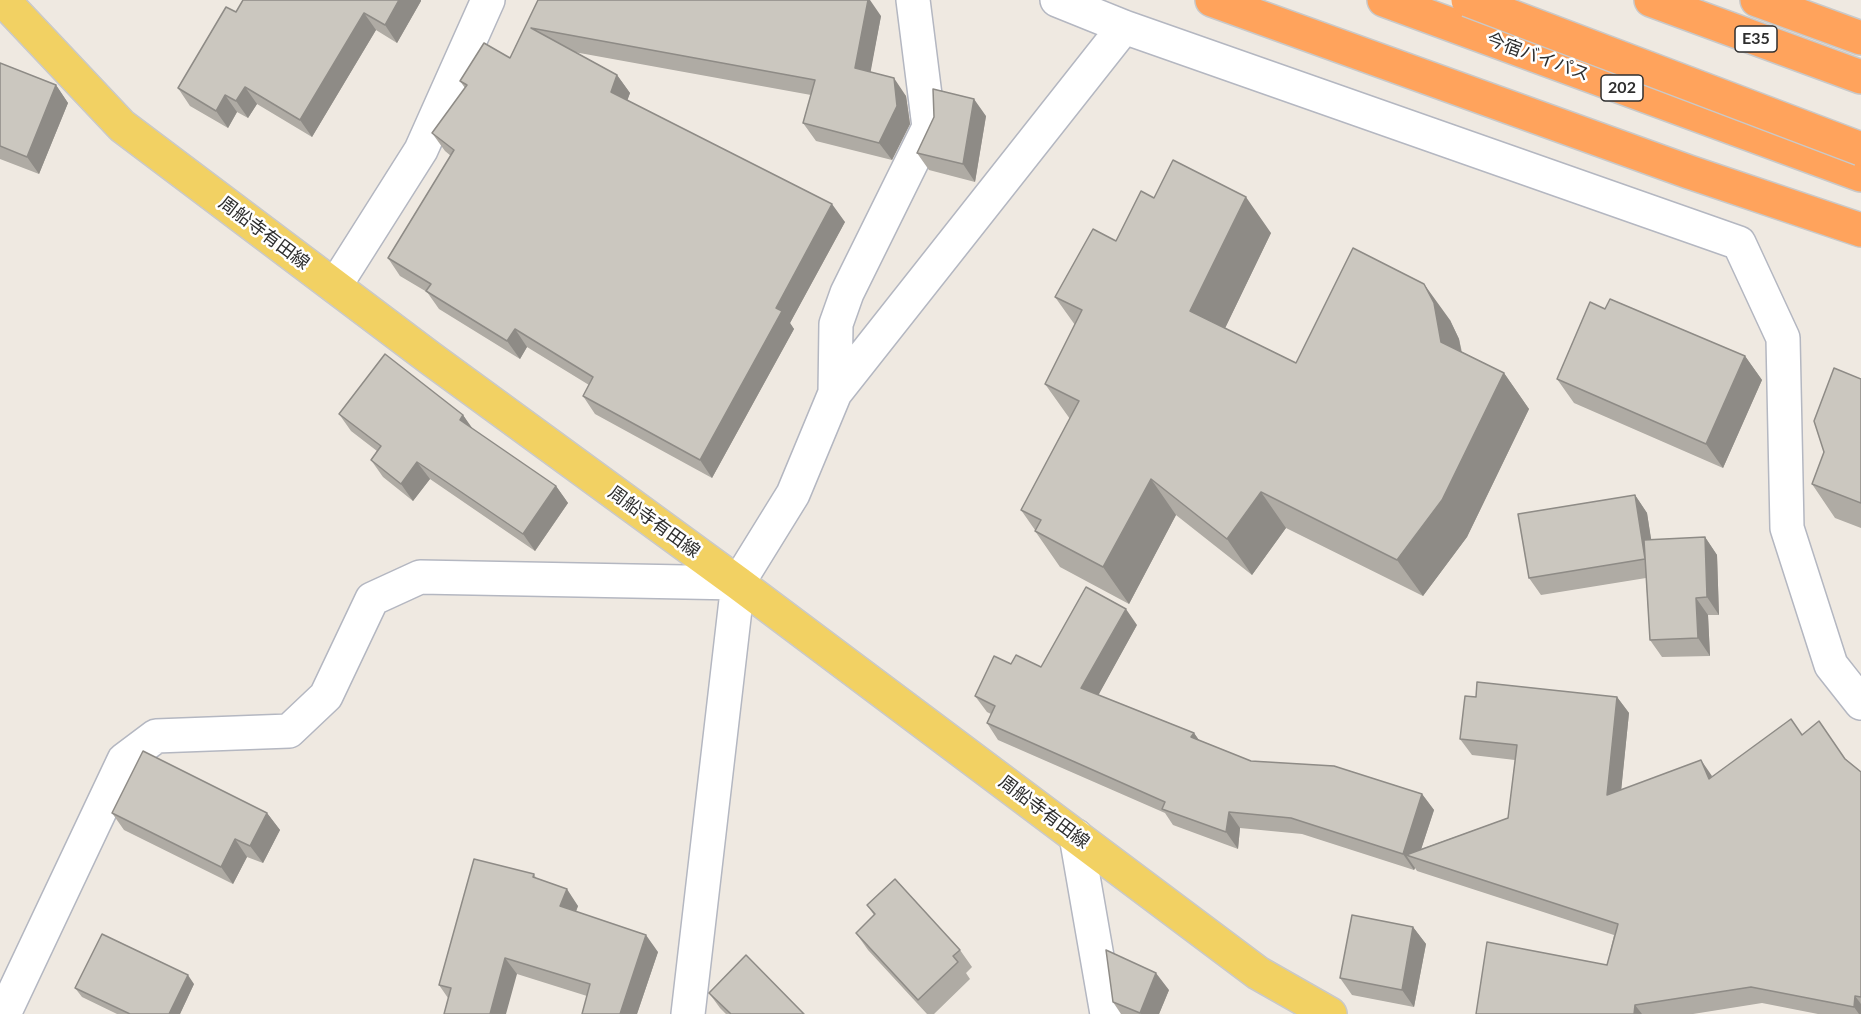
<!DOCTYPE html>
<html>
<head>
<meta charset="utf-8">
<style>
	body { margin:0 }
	canvas { display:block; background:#efe9e1 }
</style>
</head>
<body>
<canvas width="1861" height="1014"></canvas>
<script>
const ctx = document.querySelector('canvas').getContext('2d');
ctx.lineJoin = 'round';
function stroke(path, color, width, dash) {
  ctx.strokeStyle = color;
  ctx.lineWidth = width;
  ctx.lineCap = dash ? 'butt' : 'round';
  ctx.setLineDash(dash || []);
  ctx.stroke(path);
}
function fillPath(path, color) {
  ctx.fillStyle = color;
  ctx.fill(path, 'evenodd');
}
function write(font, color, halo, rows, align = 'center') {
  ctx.font = font + ' Lato,"Noto Sans JP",sans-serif';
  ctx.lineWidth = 5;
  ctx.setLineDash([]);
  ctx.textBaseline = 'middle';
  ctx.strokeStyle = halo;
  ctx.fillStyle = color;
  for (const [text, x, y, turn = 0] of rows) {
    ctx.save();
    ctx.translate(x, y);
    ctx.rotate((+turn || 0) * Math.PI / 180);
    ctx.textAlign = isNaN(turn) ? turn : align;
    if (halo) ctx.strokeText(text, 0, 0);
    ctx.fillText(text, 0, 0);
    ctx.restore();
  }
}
const minor = new Path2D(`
	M1057,0L1124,27L1739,243L1783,338L1787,528L1831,665L1861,703
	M335,286L421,150L488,0
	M835,393L836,324L847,293L929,127L913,0
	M1076,836L1107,1014
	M4,1014L124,760L156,736L289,731L326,696L372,599L420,577L738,583
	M688,1014L738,583L793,494L835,393L1124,27`);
const major = new Path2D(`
	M3,0L122,126L430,358L738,583L1258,973L1330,1014`);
const highway = new Path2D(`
	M1212,0L1689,172L1861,230
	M1384,0L1861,175
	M1651,0L1861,77
	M1757,0L1861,38`);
const highwayBridge = new Path2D(`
	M1468,0L1861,149`);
const wall = new Path2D(`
	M538,0L881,16L870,72L906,96L910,124L892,160L816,141L803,123L811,95L574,52L617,75L630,93L627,100L845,222L790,323L794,329L712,478L595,414L583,396L589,385L527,347L520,359L439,309L427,292L400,276L388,258L451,156L445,151L432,133L465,88L460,81L510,58Z
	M421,1L397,43L376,30L312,137L257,104L248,118L237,112L228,128L190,106L178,88L236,12Z
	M0,63L56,85L68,103L39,174L0,159Z
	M986,116L975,182L929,170L917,153L934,117Z
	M1154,198L1271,233L1225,328L1296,363L1450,320L1459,339L1462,352L1504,373L1529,409L1467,537L1423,596L1286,528L1252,575L1176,515L1129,604L1060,567L1035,531V530L1021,510L1070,419L1045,384L1075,325L1055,297L1116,241Z
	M1605,309L1745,356L1762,380L1723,468L1574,403L1557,379Z
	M1861,379V528L1835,518L1812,484Z
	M339,414L463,415L471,428L556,486L568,503L535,551L430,479L413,501L383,477L371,460L377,451L351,431Z
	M1635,495L1647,513L1651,540L1705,537L1717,555L1719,615H1708L1710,656L1662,657L1650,640L1646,578L1541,595L1529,578Z
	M1137,625L1098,695L1194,733L1199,740L1251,761L1422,794L1434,810L1421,849L1508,818L1515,760L1472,755L1460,739L1476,697H1617L1629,713L1621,790L1713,776L1802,735L1846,759L1861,772V1014H1818L1762,1003L1693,1014H1476L1607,965L1614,935L1417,871L1415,868L1414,870L1302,834L1240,828L1238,849L1173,825L1165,813L998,740L987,723L991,714L987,712L975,696L1011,664L1041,667Z
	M112,813H267L280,830L263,863L247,857L233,884L124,830Z
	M534,874L536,878L578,906L576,912L658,952L637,1014H582L587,996L517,974L448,998L439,985Z
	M867,905L960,950L972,967L966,973L970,979L934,1014H927L868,950L856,933L874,915Z
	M1413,927L1426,944L1414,1007L1352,995L1340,978Z
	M194,984L180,1014H117L82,997L75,988Z
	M1169,990L1159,1014H1121L1113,1002Z
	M709,993L804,1014H726L720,1008Z`);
const shadedWall = new Path2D(`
	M399,0H421V1L397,43L385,25Z
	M868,0H870L881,16L868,86L855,68Z
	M364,13L376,30L312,137L300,120Z
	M617,75L630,93L624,110L611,92Z
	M894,78L906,96L910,124L892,160L879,143Z
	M56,85L68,103L39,174L27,157Z
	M245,87L257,104L248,118L236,101Z
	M225,95L237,112L228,128L216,111Z
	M974,99L986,116L975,182L963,164Z
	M1246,197L1271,233L1216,347L1190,311Z
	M832,204L845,222L790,323L794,329L712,478L700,460L776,308Z
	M1424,284L1450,320L1459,339L1466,378L1441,342Z
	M515,329L527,347L520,359L507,341Z
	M1745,356L1762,380L1723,468L1706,444Z
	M1504,373L1529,409L1467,537L1423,596L1397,560Z
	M463,415L475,432L460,420Z
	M417,462L430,479L413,501L401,484Z
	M1151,479L1176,515L1129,604L1103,567Z
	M556,486L568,503L535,551L523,534Z
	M1261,492L1286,528L1252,575L1227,539Z
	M1635,495L1647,513L1657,576L1645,559Z
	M1705,537L1717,555L1719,615L1707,597Z
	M1696,598L1708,615L1710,656L1698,638Z
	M1126,609L1137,625L1093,705L1081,688Z
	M1617,697L1629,713L1619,812L1607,795Z
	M1194,733L1205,749L1191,737Z
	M1701,760L1712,776L1709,779Z
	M1422,794L1434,810L1418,859L1406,855L1415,868L1414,870L1403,854Z
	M1229,812L1240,828L1238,849L1226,832Z
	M267,813L280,830L263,863L250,846Z
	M235,839L247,857L233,884L221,867Z
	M567,889L578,906L571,923L560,906Z
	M1413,927L1426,944L1414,1007L1402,990Z
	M646,935L658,952L637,1014H620Z
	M505,958L517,974L506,1014H490Z
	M1156,973L1169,990L1159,1014H1141L1140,1013Z
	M188,975L194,984L180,1014H169Z
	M1855,996L1861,1004V1014H1859L1854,1007Z
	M1635,1005L1642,1014H1634Z`);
const building = new Path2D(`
	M243,0H399L385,25L364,13L300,120L245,87L236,101L225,95L216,111L178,88L226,7L236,12Z
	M538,0H868L855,68L894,78L897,106L879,143L803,123L815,80L531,28L617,75L611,92L832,204L776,308L782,311L700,460L583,396L593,377L515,329L507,341L426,291L431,284L388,258L454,150L432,133L467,85L460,81L484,43L510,58Z
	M0,63L56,85L27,157L0,146Z
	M933,89L974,99L963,164L917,153L934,117Z
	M1173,160L1246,197L1190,311L1296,363L1353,248L1424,284L1434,303L1441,342L1504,373L1442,500L1397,560L1261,492L1227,539L1151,479L1103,567L1035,531L1041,520L1021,510L1079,401L1045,384L1082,310L1055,297L1093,229L1116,241L1141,191L1154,198Z
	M1610,299L1745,356L1706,444L1557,379L1590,302L1605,309Z
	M385,354L463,415L460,420L556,486L523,534L417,462L401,484L371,460L381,446L339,414Z
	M1834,368L1861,379V503L1812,484L1824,452L1814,421Z
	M1635,495L1645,559L1529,578L1518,514Z
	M1705,537L1707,597L1696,598L1698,638L1650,640L1644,540Z
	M1086,587L1126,609L1081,688L1194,733L1191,737L1251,761L1334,766L1422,794L1403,854L1291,818L1229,812L1226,832L1162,809L1165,802L987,723L995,706L975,696L994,656L1011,664L1016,655L1041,667Z
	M1477,682L1617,697L1607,795L1701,760L1709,779L1791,719L1802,735L1819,721L1845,759L1861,772V997L1855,996L1854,1007L1751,987L1635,1005L1634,1014H1476L1487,942L1607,965L1618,924L1406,855L1508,818L1517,745L1460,739L1465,696L1476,697Z
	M143,751L267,813L250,846L235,839L221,867L112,813Z
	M474,859L534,874L533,877L567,889L560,906L646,935L620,1014H582L590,984L505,958L490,1014H444L451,988L439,985Z
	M895,879L960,950L953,956L958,962L918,1000L856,933L875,914L867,905Z
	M1352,915L1413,927L1402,990L1340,978Z
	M102,934L188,975L169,1014H130L75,988Z
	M1106,950L1156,973L1140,1013L1113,1002Z
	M746,955L804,1014H731L709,993Z`);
const shields = [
	[1756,39,42],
	[1622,88,42]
];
const shieldNames = [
	["E35",1756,39],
	["202",1622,88]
];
const streetNames = [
	["今宿バイパス",1538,57,20],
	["周船寺有田線",264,233,37],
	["周船寺有田線",654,522,36],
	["周船寺有田線",1044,812,37]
];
stroke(minor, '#b4b7c1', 36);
stroke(major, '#c9c9c9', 36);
stroke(highway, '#c9c9c9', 36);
stroke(minor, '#fff', 33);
stroke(major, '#f2d163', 33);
stroke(highway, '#ffa35c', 33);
stroke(highwayBridge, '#c9c9c9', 36, []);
stroke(highwayBridge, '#ffa35c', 33);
fillPath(wall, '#afaba4');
fillPath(shadedWall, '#8e8b86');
fillPath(building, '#cbc7bf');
stroke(building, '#8e8b86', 1.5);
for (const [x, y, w] of shields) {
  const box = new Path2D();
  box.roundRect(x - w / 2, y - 13, w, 26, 4.5);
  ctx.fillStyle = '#fff';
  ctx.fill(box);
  stroke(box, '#2e2e2e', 1.5);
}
write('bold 16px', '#2e2e2e', null, shieldNames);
write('18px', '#2e2e2e', '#fff', streetNames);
</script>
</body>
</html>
